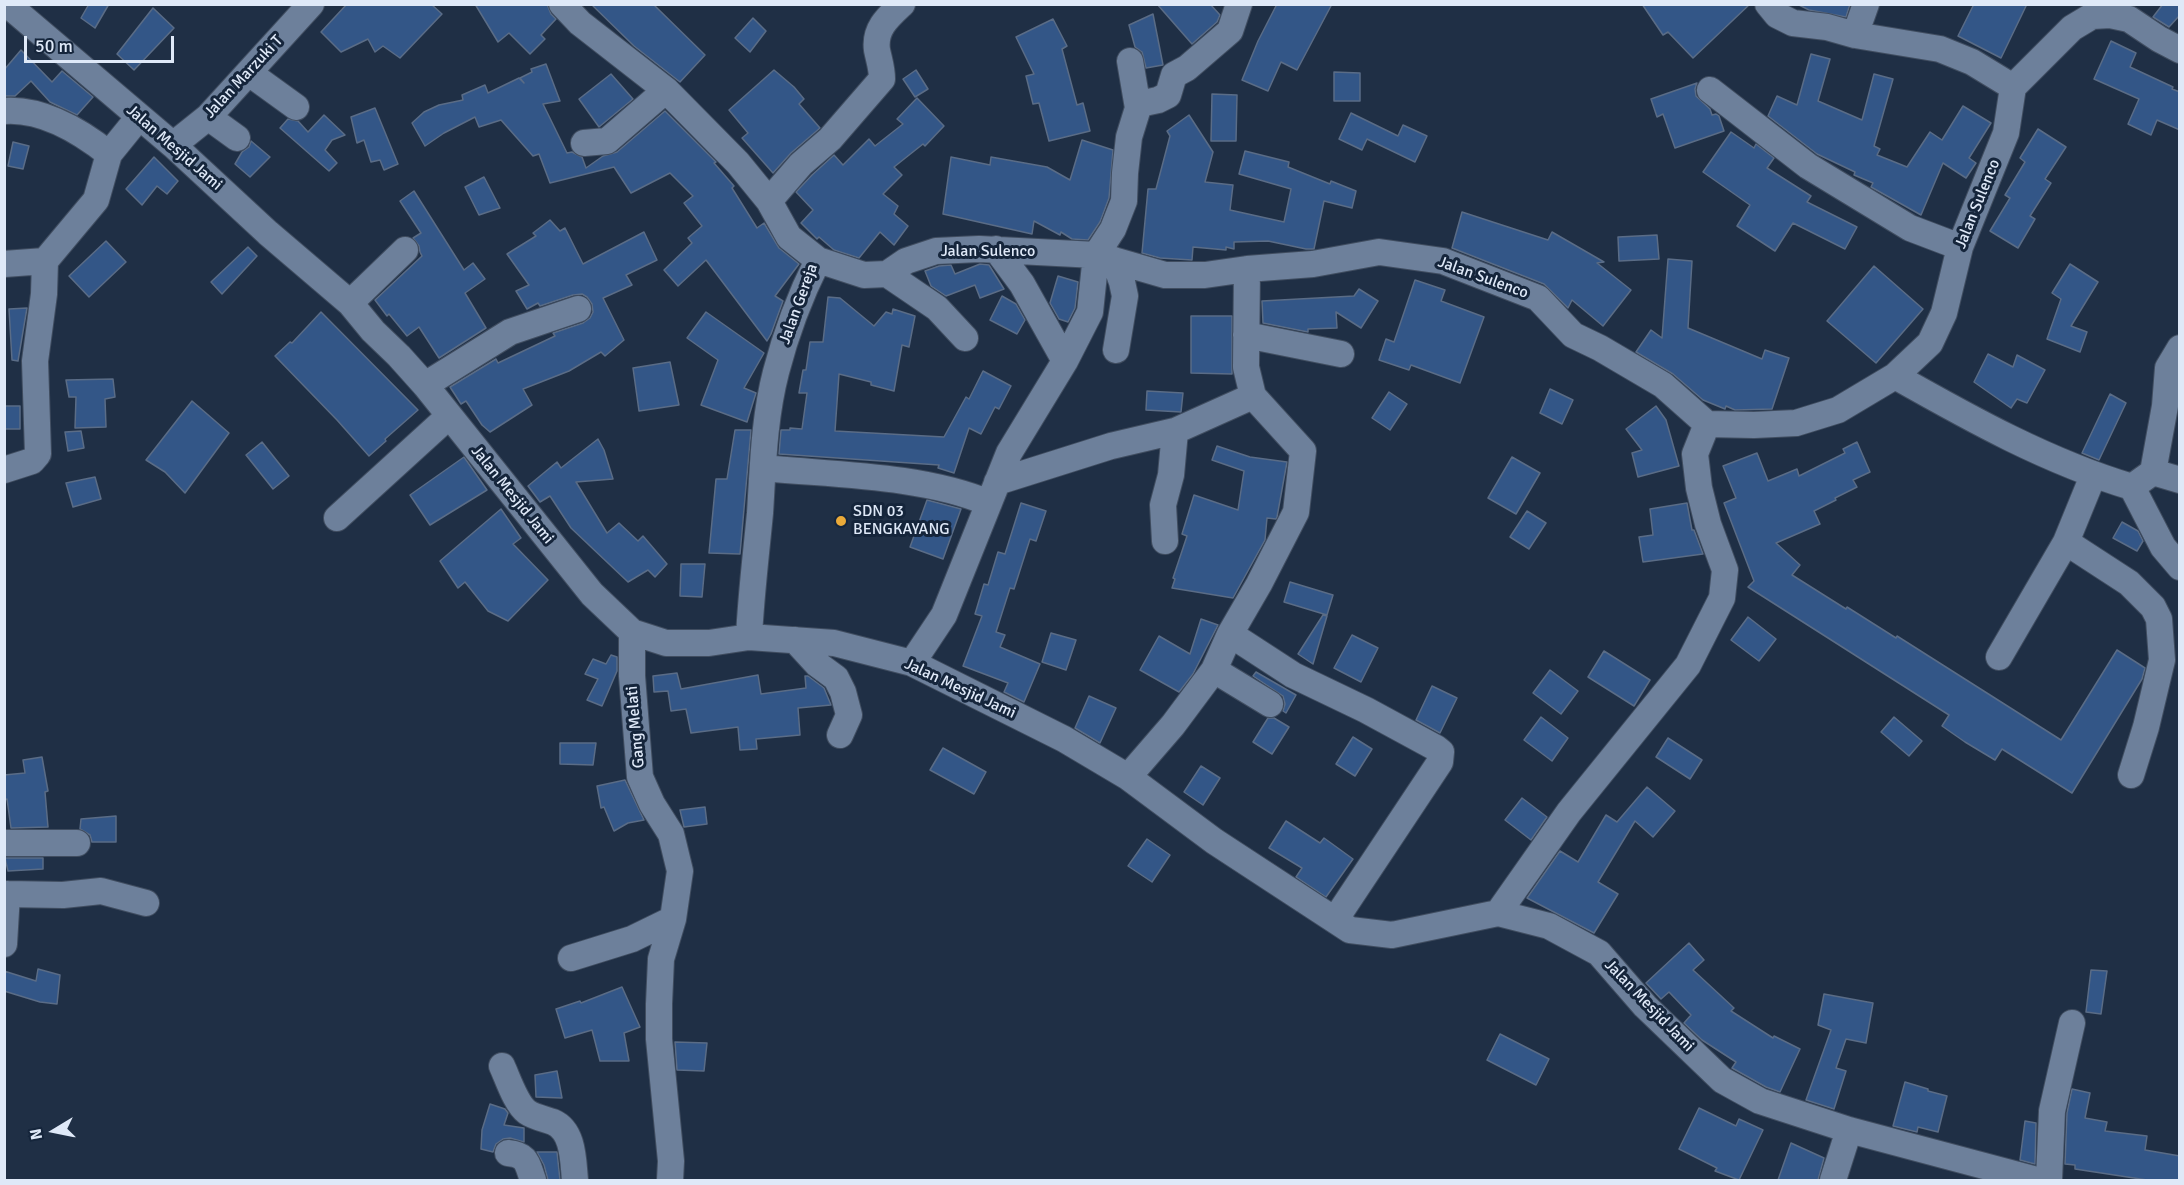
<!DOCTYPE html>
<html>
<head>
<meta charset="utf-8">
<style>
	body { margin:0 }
	#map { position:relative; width:2184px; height:1185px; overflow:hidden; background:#1f2f45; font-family:Signika,sans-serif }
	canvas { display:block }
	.frame { position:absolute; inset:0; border:6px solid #dfe9f8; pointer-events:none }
	.north { position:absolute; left:24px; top:1101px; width:60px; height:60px; -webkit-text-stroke:4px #15253b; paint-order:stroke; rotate:260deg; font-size:16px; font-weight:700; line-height:24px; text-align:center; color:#dfe9f8 }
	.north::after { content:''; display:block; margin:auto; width:21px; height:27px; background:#dfe9f8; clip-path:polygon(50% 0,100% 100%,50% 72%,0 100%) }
	.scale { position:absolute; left:24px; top:36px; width:150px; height:27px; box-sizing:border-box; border:3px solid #dfe9f8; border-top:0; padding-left:8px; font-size:18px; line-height:21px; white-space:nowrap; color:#dfe9f8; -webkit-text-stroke:4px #15253b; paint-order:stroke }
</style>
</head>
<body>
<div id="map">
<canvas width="2184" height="1185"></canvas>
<div class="frame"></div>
<div class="north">N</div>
<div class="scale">50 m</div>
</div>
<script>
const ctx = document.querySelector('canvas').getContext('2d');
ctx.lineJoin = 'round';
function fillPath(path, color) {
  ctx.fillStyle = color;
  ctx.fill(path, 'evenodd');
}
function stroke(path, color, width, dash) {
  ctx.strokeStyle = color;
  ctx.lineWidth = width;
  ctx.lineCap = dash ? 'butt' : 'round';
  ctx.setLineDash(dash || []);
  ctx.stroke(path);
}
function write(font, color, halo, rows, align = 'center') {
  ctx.font = font + ' Signika,sans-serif';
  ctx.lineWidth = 6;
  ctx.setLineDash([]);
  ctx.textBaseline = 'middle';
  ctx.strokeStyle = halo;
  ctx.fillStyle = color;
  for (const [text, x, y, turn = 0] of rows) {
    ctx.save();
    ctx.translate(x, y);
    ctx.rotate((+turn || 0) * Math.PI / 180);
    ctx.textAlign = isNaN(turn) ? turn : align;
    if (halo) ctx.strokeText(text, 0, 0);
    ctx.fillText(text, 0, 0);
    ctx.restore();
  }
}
const building = new Path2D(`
	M89,4H109L95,28L81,18Z
	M347,4H431L442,14L400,58L383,46L375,52L368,39L341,52L321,32Z
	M475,4H547L551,14L556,19L541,35L545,39L530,54L509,33L498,42Z
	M591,4L654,5L705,55L680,82L634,46Z
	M1157,4H1210L1220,15L1217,22L1192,44Z
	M1277,4H1332L1297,70L1281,62L1268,91L1242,80L1258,41Z
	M1642,4H1750L1693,58L1668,32L1663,35Z
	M1797,4H1850L1846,17L1809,10Z
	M1974,4H2027L2001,58L1958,36Z
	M2163,4H2180V15L2169,27L2153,17Z
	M153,8L174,28L134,70L117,54Z
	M1153,14L1163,65L1146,68L1142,52L1135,47L1129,25Z
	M753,18L766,31L750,52L735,38Z
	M1053,19L1067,46L1062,49L1077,105L1083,103L1090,131L1049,141L1039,103L1033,104L1026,76L1034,74L1016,37Z
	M2111,41L2136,53L2130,67L2173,87L2172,89L2180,92V130L2157,120L2151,135L2128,124L2139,99L2094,79Z
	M21,50L52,82L62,71L93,97L77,115L50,102L31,81L15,96H4V70Z
	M1811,54L1830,59L1818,101L1862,120L1874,74L1893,79L1874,146L1880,149L1877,155L1907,167L1930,132L1942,140L1963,106L1991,123L1969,158L1976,163L1966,178L1943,163L1921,215L1871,187L1873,183L1854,175L1855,172L1817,154L1768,116L1777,96L1797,105Z
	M546,64L560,101L543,104L567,153L572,152L582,157L586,168L603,156L617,152L665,111L716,162L714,163L734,186L732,188L757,228L764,223L779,248L799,264L775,296L783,301L771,334L767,341L706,260L678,286L664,270L692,243L688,238L702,226L684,203L693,196L670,173L631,193L614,167L550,183L539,154L533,156L501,120L479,127L475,117L444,133L425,146L412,123L424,112L439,105L463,100L462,95L485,85L488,93L519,78L524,83L520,78L532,72L531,69Z
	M774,70L794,87L804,99L799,104L820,128L791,153L773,173L742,138L748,133L729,110Z
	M916,70L928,89L915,97L903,79Z
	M1334,72L1360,73V101H1334Z
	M611,74L633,99L599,127L579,99Z
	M1697,83L1695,89L1696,96L1710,109L1712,115L1716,114L1719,116L1724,131L1675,148L1663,114L1657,117L1651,99Z
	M1212,94L1237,95L1236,141H1211Z
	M917,98L944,126L925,146L923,144L894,167L902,175L883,194L898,206L894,214L908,226L894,245L880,232L859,258L834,250L819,237L817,239L801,223L813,210L796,192L812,175L834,155L843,165L869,139L875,146L903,124L897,119Z
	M375,108L398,164L384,170L380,160L371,162L364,140L357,143L351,117Z
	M1351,113L1398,136L1403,125L1427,136L1415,162L1367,139L1362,150L1339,139Z
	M324,115L345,135L332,140L325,150L337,163L329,171L280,128L288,119L298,121L308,132Z
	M1189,115L1213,152L1205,182L1233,185L1230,210L1284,222L1291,189L1239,174L1245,151L1289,162L1288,167L1330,184L1331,181L1356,191L1352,208L1324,201L1314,249H1306L1268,241L1234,242V249L1226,247V250L1193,247L1192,260L1160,258L1142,253L1148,189H1156L1170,136L1167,131Z
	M2038,129L2066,147L2045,179L2051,183L2030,216L2035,219L2018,248L1990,231L2010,198L2005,195L2025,162L2020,158Z
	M1731,132L1754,148L1756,144L1774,158L1767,168L1811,196L1807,202L1857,227L1845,249L1793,223L1775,251L1737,226L1750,205L1703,172Z
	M1082,140L1113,150L1109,198L1100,222L1088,240L1072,239L1061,232L1060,235L1034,221L1032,234L943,214L951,157L990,165L991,157L1047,167L1070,180Z
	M251,141L270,157L250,177L235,164L242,152L249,147Z
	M13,142L29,146L23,169L8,166Z
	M154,157L178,181L167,194L157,186L142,205L126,189Z
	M484,177L500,208L479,215L465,187Z
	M414,191L464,270L473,263L485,279L465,293L486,328L439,358L419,327L407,336L389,314L387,316L375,300L422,256L420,252L419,246L413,238L421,233L400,201Z
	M1462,212L1548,240L1552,232L1604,262L1597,263L1631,290L1603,326L1572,300L1568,308L1544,284L1452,248Z
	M550,220L560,231L565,228L583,264L644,232L657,260L626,275L632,285L603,298L624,340L605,356L601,352L569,371L523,389L532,405L490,432L482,425L466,401L461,404L450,387L496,359L498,363L555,336L553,333L583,323L590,318L593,312L592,304L587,297L582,294L573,295L540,306L538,303L527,309L516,291L529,285L507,254L536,236L533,233Z
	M1657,235L1659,259L1619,261L1618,237Z
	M106,241L126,262L89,297L69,276Z
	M248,247L257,256L222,294L211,282Z
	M1668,259L1692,261L1688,328L1762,359L1765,350L1789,358L1772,409L1735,410L1726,406L1725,409L1703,400L1673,374L1636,352L1651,330L1662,338Z
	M980,264L989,265L1004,289L980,298L975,285L946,296L931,286L925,271L939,266L951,265L955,274Z
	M2070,264L2098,282L2071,326L2087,332L2080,352L2047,339L2061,299L2052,293Z
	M1874,266L1923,309L1876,363L1827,321Z
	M1058,276L1078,282L1075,308L1068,322L1059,319L1050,303Z
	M1415,280L1445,290L1441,301L1484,317L1460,383L1411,365L1409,370L1379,360L1386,339L1394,342Z
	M1359,289L1378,301L1361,328L1336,312L1337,328L1308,329V332L1263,323L1262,301L1354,296Z
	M1002,296L1016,304L1025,320L1017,334L990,320Z
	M828,297L840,298L874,326L886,312L892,314L893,309L915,316L909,347L902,345L894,391L871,385V382L839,374L835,431L944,437L966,397L969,399L983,371L1011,386L999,409L995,407L981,434L969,428L954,473L938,468L939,465L779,454L781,430H790V428L802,429L807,393H799L803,370H806L810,342H823Z
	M27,308L18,361L12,360L9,309Z
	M321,312L418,410L385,439L386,441L369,456L337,420L275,356L290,342L292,343Z
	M706,312L764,353L744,388L756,393L747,422L701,405L718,360L687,338Z
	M1191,316H1232V374L1191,373Z
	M1988,354L2013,367L2017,355L2045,370L2027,403L2017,399L2011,408L1974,382Z
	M670,362L679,405L639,411L633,368Z
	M113,379L115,397L105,399L106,427L75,428L76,397H69L66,380Z
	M1550,389L1573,400L1562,424L1540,413Z
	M1147,391L1183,393L1181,412L1146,410Z
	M1389,392L1407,404L1390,430L1372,418Z
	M2110,394L2126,403L2099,460L2082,453Z
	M192,401L229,433L185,493L165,472L146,460Z
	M4,406H20V429H4Z
	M1656,406L1666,420L1679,466L1638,477L1632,453L1642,450L1626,429Z
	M735,430H751L740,554L709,553L716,479H727Z
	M81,431L84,448L68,451L65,432Z
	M598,439L604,450L613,479L576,482L607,533L619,523L638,541L643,536L667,564L655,577L648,570L628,582L571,528L550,496L540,502L528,486L557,462L561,468Z
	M262,442L289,476L273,489L246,455Z
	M1857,442L1870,472L1853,480L1857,487L1835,498L1836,500L1814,511L1820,524L1776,543L1800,565L1792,575L1846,609L1847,607L1896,638L1897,636L2061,740L2117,650L2145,668L2142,679L2072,793L2002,749L1995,760L1965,742L1942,726L1949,715L1748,587L1754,581L1724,503L1736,498L1723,466L1757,453L1768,481L1797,469L1799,476L1845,453L1843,449Z
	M1217,446L1250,457L1287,462L1277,517L1276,519L1267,518L1265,540L1233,598L1172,588L1175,579L1173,578L1187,536L1182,534L1194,495L1238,510L1244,471L1212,460Z
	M464,457L487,490L430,525L410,495Z
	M1512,457L1540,473L1516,514L1488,498Z
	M95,477L101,499L73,507L66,483Z
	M927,500L961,509L943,559L910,547Z
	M1021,503L1046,511L1036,541L1030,539L1014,589L1010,588L996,632L1005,635L1000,647L1040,664L1024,702L1004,692L1008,683L963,666L982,616L975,614L984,584L988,585L998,552L1005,554Z
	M1687,503L1692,530H1694L1703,554L1643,562L1639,537L1653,535L1650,509Z
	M501,509L521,538L513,544L548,580L508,621L488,611L465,582L458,588L440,561Z
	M1527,511L1546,523L1529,549L1510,537Z
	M2122,522L2138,531L2143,541L2137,551L2113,538Z
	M681,564H705L702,597L680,596Z
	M1290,582L1333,595L1327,615L1284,602Z
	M1323,615L1327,616L1313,664L1298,654Z
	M1748,617L1776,639L1759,661L1731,640Z
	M1201,619L1218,625L1193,674L1179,692L1140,670L1159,636L1190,654Z
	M1051,633L1076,640L1066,670L1042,662Z
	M1352,635L1378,648L1361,682L1334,668Z
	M1604,651L1650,680L1634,706L1588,677Z
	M611,655L617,657V671L602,706L587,700L598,679L585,674L593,659L606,664Z
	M1550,670L1578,691L1561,714L1533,693Z
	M1256,672L1296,695L1286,713L1283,711L1285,704L1283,696L1253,676Z
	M677,673L681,689L758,675L761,694L806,688L805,676H808L824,688L831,705L798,708L800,735L756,739L757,749L740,750L738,727L691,733L686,709L671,711L668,691L654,692L653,676Z
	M1432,686L1457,698L1440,733L1416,720Z
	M1089,696L1116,708L1100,743L1075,728Z
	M1541,717L1568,738L1552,761L1524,740Z
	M1894,717L1922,741L1909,756L1881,732Z
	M1268,718H1274L1289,727L1272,754L1253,742Z
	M1353,737L1372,749L1355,776L1336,764Z
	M1668,738L1702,760L1690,779L1656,757Z
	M560,743H596L593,765L560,764Z
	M943,748L986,772L974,794L930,770Z
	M42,757L48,791L45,792L48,827L11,828L7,799L4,800V775L25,773L23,760Z
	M1201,766L1220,778L1203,805L1184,792Z
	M625,780L644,820L628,823L614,831L604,807L601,808L597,786Z
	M1647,787L1675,811L1653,837L1635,821L1598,882L1618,894L1594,933L1527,898L1560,851L1578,862L1606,815L1617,822Z
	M1522,798L1547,817L1531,840L1505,820Z
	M705,807L707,824L684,827L680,810Z
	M116,816V842H92L90,835L80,829L81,819Z
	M1286,821L1320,843L1324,838L1353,859L1326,897L1296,877L1302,868L1269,848Z
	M1147,839L1170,855L1152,882L1128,866Z
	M5,858H43V869L8,871Z
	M1689,943L1704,960L1693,970L1734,1008L1731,1011L1773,1038L1774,1036L1800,1049L1780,1092L1766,1087L1732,1068L1736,1062L1702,1040L1684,1023L1691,1015L1669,992L1661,999L1646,983Z
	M38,969L60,975L57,1004L40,1002L4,991V971L36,981Z
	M2091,970L2107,971L2101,1014L2086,1012Z
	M622,987L640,1027L624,1033L629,1061H600L592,1030L565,1038L556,1009L580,1001L581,1003Z
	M1824,994L1873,1003L1866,1043L1846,1039L1836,1068L1846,1071L1834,1109L1806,1100L1831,1030L1818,1025Z
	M1500,1034L1549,1059L1536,1085L1487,1060Z
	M675,1042L707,1043L704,1071L677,1070Z
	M557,1071L562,1098L536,1097L535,1075Z
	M1905,1082L1928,1089V1091L1947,1096L1938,1132L1918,1127L1917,1132L1893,1126Z
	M2072,1089L2090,1093L2085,1118L2107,1122L2105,1131L2147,1136L2145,1150L2180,1156V1180H2147L2075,1169V1165L2065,1164L2067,1113Z
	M490,1104L505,1109L508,1113L504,1125L524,1128V1142L510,1138L503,1139L496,1144L493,1152L481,1149L482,1130Z
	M1699,1108L1736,1126L1739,1119L1763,1130L1739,1180L1715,1171L1717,1168L1679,1149Z
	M2025,1121L2036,1123L2035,1164L2020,1160Z
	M1791,1143L1824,1158L1818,1180H1778Z
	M537,1152H557L560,1180H548L544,1165Z`);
const minor = new Path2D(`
	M7,4L173,145L268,233L350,303L373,331L399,356L425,385L592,594L632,632L666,643H709L749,637L834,643L912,663L1064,739L1128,777L1214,841L1350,930L1392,935L1498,913L1549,926L1599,953L1645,1006L1722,1080L1760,1101L1849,1130L2037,1180
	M562,4L580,23L666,90L738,163L769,201L789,237L818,260C800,296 786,333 776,372C764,418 763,466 760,513C756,555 751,595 749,637
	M1768,4L1777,15L1793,23L1827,27L1855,35L1940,49L1972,62L2013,87
	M1855,35L1866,4
	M1130,61L1138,108
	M249,73L296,107
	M2013,87L2072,28L2092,16L2110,15L2129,19L2159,39L2180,50
	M1710,90L1808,166L1910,228L1960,247
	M4,111C43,108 80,131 109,154
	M208,117L237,138
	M584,143L607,141L666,90
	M173,145L208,117L311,4
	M769,201L801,164L830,139L882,79C882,68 879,60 877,50C874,29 888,17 902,4
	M996,249L1022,284L1065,361
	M818,260L864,275L887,274L906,261L936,251L979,249L1096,255L1165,275H1205L1247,269L1313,264L1379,252L1443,261L1538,298L1573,335L1600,348L1663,385L1707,424L1754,425L1796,423L1838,410L1895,376L1930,343L1944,313L1960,247L2006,133L2013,87
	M1114,260L1122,282L1125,296L1116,350
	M4,264L45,261
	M887,274L937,308L965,338
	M350,303L405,250
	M1246,335L1341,354
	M1895,376C1971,419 2048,462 2132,487L2163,547L2180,567
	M425,385L510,332L578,309
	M763,468C835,475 922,475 989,503
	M4,470L32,461L38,454L35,361L44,294L45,261L96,200L109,154L139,117
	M2153,472L2180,480
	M997,482L1111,446L1175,431L1253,396
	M2132,487L2153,472L2165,406L2168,368L2180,348
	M337,518L449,416
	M1165,541L1163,505L1171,475L1175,431
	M2066,542L2129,583L2153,607L2159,619L2162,660L2146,727L2131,775
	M632,632V676L640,777L652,804L671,834L680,871L673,919L661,959L659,1004V1039L671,1161L670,1180
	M1230,634L1293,675L1366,710L1436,748L1441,752L1440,762L1335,920
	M795,640L817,664L836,678L843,692L849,715L840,735
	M1999,657L2066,542L2093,476
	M912,663L944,615L1009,453L1065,361L1090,312L1096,255L1113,229L1124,201L1125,173L1129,137L1138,108L1144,103L1158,100L1168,95L1174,75L1187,68L1230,31L1239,4
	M1214,670L1270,704
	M1128,777L1173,725L1214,670L1230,634L1259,584L1296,512L1303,451L1253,396L1246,367L1247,269
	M4,843H77
	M7,894L63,895L101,891L146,903
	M1498,913L1569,812L1688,665L1722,598L1725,570L1708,524L1699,488L1695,454L1707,424
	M4,944L7,894
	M571,958L632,939L673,919
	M502,1066C508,1079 516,1104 527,1112C534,1117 545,1119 553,1122C574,1131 573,1161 575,1180
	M508,1153C528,1155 527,1164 533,1180
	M1833,1180L1849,1130
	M2049,1180L2052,1111L2072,1023`);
const markers = [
	[841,521,6,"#eaaa39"]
];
const streetNames = [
	["Jalan Marzuki T",244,77,-47],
	["Jalan Mesjid Jami",174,148,41],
	["Jalan Sulenco",1978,204,-68],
	["Jalan Sulenco",988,252],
	["Jalan Sulenco",1483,278,20],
	["Jalan Gereja",799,304,-70],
	["Jalan Mesjid Jami",512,495,51],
	["Jalan Mesjid Jami",960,689,25],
	["Gang Melati",636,727,-95],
	["Jalan Mesjid Jami",1649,1006,46]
];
const poiNames = [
	["SDN 03",853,512],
	["BENGKAYANG",853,530]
];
fillPath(building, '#335687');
stroke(building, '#5a6c86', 1.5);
stroke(minor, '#404d60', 28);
stroke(minor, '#6d809b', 26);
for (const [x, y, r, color] of markers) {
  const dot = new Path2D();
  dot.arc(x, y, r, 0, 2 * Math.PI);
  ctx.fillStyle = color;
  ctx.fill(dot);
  stroke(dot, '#15253b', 2);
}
write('16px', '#dfe9f8', '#15253b', streetNames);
write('16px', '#dfe9f8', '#15253b', poiNames, 'left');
</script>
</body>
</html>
